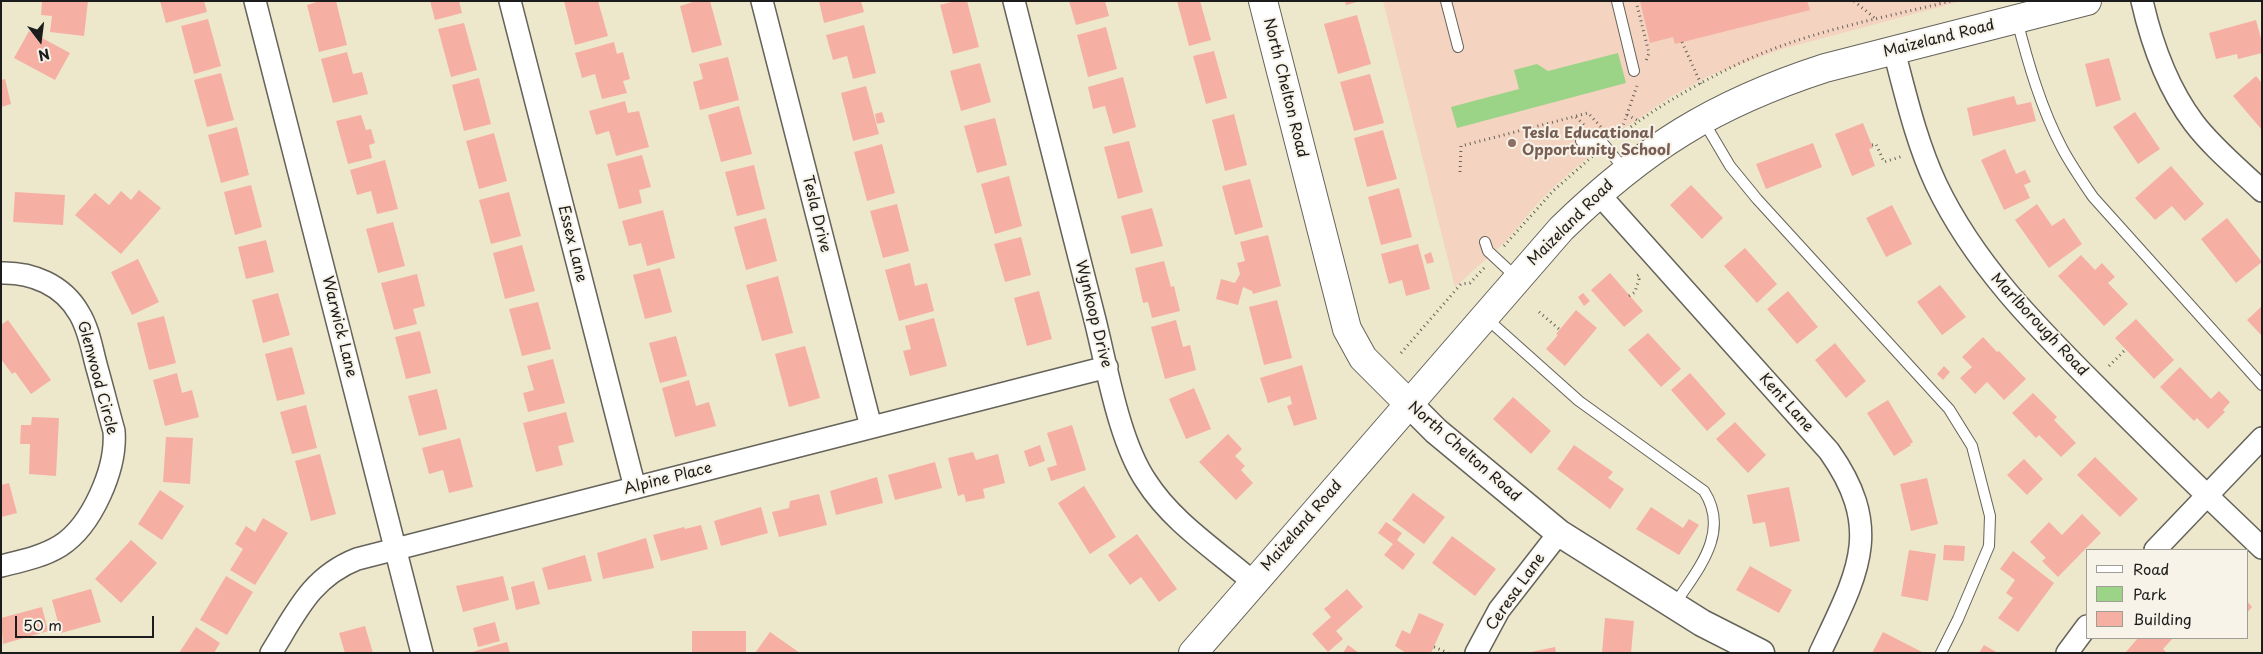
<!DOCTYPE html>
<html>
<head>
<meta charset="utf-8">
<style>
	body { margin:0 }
	#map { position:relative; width:2263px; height:654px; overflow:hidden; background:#ede7cc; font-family:"Playpen Sans",sans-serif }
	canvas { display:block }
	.frame { position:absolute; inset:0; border:2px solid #1c1c1c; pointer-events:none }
	.legend { position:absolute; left:2086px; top:549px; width:162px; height:90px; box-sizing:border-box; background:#f7f3e8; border:1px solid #9f9d96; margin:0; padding:6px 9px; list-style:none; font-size:15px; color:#1c1c1c }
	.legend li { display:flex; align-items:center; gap:10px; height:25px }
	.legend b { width:25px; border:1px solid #9f9d96 }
	.north { position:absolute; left:15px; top:15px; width:50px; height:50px; -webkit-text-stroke:4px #f7f3e8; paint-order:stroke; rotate:165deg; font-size:14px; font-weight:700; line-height:20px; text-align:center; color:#1c1c1c }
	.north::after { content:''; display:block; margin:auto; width:18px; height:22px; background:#1c1c1c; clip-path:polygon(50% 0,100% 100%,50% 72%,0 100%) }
	.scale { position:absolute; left:15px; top:616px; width:139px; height:22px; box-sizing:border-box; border:2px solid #1c1c1c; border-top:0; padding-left:6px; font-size:15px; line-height:18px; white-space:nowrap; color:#1c1c1c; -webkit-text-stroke:4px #f7f3e8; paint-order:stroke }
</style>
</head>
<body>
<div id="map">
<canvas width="2263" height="654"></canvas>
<div class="frame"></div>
<ul class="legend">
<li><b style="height:6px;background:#fff"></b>Road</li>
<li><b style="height:14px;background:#9bd486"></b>Park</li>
<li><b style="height:14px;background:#f6b0a3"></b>Building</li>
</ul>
<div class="north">N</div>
<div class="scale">50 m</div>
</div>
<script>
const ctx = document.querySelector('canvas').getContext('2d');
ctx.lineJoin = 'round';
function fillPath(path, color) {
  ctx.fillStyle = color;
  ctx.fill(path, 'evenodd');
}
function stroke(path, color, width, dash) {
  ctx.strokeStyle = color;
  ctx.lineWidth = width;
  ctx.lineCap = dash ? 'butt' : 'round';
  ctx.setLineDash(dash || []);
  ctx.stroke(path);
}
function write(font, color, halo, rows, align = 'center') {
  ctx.font = font + ' "Playpen Sans",sans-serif';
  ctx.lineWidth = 4;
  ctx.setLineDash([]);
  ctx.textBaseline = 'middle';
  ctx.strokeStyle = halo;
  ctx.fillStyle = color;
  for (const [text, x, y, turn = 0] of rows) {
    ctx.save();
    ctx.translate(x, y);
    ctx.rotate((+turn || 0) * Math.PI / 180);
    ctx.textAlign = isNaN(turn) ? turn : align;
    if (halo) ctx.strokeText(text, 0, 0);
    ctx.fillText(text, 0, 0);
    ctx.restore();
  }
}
const built = new Path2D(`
	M1383,1H1962L1782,49L1711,75L1672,96L1614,135L1557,184L1538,203L1506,241L1455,287Z`);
const green = new Path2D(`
	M1618,53L1626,83L1457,128L1451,107L1519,89L1514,70L1537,64L1548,71Z`);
const building = new Path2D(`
	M42,1H88L84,36L50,32L52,16L41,15Z
	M160,1H204L207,12L166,23Z
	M320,1H336L347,45L319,52L307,5Z
	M430,1H459L462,13L435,20Z
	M564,1H598L608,36L575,45Z
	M696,1H710L722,45L692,53L680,6Z
	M819,1H861L864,12L824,23Z
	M955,1H967L979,47L953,54L940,5Z
	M1069,1H1105L1109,16L1076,25Z
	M1177,1H1200L1211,40L1189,46Z
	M1345,1H1357V2L1346,5Z
	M1640,1H1807L1810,10L1675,44L1673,37L1650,43Z
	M1357,15L1371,64L1338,74L1324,24Z
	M208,19L221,66L194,74L181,26Z
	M2256,20L2262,42V53L2238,59L2237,54L2216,59L2209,33Z
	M464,23L477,70L451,77L438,29Z
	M864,25L876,73L853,79L847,56L833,60L826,35Z
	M1106,27L1117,69L1088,77L1077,35Z
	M29,31L70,53L55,80L14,58Z
	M614,42L617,54L623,52L630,79L623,81L627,93L602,99L595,74L582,78L575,53Z
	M1214,51L1227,98L1206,104L1193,56Z
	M347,52L353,74L362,72L368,94L333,103L321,59Z
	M728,57L739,100L700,110L693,82L703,79L699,64Z
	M2109,58L2121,100L2096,107L2085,64Z
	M980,63L991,102L961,111L950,71Z
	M221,73L234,120L207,127L194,80Z
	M1370,74L1384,123L1354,131L1340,82Z
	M2256,76L2262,83V130L2233,96Z
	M1123,77L1136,127L1113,134L1105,106L1093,109L1088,87Z
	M479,78L491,124L464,131L452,85Z
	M5,79L11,104L1,107V80Z
	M866,86L879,134L853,141L841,93Z
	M2014,96L2017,105L2031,102L2036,121L1973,136L1967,108Z
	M625,101L628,113L639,111L649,147L616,156L609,131L596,135L589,111Z
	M739,106L752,154L721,162L708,115Z
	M882,112L885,122L877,124L875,114Z
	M2135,112L2160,149L2138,164L2113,127Z
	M1234,114L1247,165L1225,171L1212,120Z
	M361,115L366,130L371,129L375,143L369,145L372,158L348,164L336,121Z
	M995,118L1007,165L977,173L964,126Z
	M1863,123L1873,148L1869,149L1875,166L1852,176L1835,134Z
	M237,127L249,175L221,183L208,135Z
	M1383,130L1397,179L1367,187L1354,138Z
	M494,133L507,181L479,189L466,141Z
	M1129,141L1143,192L1118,199L1104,147Z
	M1813,143L1822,167L1766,189L1756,164Z
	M882,144L895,193L867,201L854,152Z
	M2005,149L2016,174L2025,170L2031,182L2024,185L2030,198L2004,210L1981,160Z
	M642,155L651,187L639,190L642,203L619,209L607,164Z
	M385,160L398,209L377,214L371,191L357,195L350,170Z
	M754,165L765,209L737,216L725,172Z
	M2171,166L2204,204L2185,221L2172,206L2155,220L2135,198Z
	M1009,176L1022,226L995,234L981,184Z
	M1250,179L1263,227L1235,235L1222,186Z
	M251,185L262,227L235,235L224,192Z
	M1691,185L1723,218L1702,239L1670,205Z
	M1399,188L1412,237L1381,245L1368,197Z
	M139,190L161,208L121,254L75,215L95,193L109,205L121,191L131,200Z
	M15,192L65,195L63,225L13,222Z
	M509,192L521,236L491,244L479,200Z
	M897,204L909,251L883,258L870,211Z
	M2037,204L2052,226L2064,218L2082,244L2049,268L2015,220Z
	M1892,205L1912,244L1886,257L1866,218Z
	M1152,208L1163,246L1131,254L1121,216Z
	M663,210L675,258L647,266L641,243L629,246L622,221Z
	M766,218L777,261L746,270L734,227Z
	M2227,218L2262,262L2236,283L2201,239Z
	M393,222L405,266L378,273L366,229Z
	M1268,235L1281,286L1253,294L1252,291L1243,287L1238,305L1216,299L1221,279L1235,283L1240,274L1237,263L1245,261L1240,242Z
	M1021,237L1031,275L1005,282L994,244Z
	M266,240L274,272L246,279L238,247Z
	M1418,244L1430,289L1406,296L1402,280L1389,284L1381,254Z
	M522,245L535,291L505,299L493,253Z
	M1745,248L1777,284L1757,303L1724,266Z
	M1431,252L1434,262L1427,264L1424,255Z
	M2081,255L2095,270L2102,263L2115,277L2108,283L2128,304L2104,326L2058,276Z
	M138,259L159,302L132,315L111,272Z
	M1164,261L1171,287L1174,286L1180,311L1152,318L1148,302L1143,303L1135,268Z
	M910,263L915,286L927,283L934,311L899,321L885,270Z
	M660,268L672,312L645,319L633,275Z
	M1610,273L1643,311L1624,327L1591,290Z
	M417,274L425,306L413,309L417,324L394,330L381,283Z
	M778,276L793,333L762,341L746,285Z
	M1940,285L1966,317L1942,335L1917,302Z
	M1039,291L1052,339L1027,346L1014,298Z
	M1788,291L1818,327L1797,344L1767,309Z
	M278,293L290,335L263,343L252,300Z
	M1583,293L1590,301L1584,306L1578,297Z
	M1277,300L1292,358L1264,365L1249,307Z
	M538,302L551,349L522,356L509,309Z
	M2262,306V336L2247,320Z
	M1576,310L1597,328L1565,366L1546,349L1558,335L1556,334Z
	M164,316L176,363L149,370L137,323Z
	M934,318L947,366L910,376L903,351L911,349L905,326Z
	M2136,319L2174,360L2154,379L2115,338Z
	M8,320L51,380L31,394L15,372L12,374L1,359V325Z
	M1176,320L1183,347L1190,345L1196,370L1165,379L1151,327Z
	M420,331L431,373L406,379L395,337Z
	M1648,333L1681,369L1661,387L1628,350Z
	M676,336L687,376L660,383L649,343Z
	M1983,337L1997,352L1999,351L2026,379L2004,400L1987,382L1975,394L1960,378L1972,367L1962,357Z
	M1835,343L1866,381L1846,398L1815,360Z
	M805,346L820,398L789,407L775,354Z
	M292,347L305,394L277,401L265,354Z
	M553,359L565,403L528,412L523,393L534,390L527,366Z
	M1302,365L1317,419L1294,426L1287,406L1292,404L1290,396L1268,403L1260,378Z
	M1944,366L1950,372L1943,380L1937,374Z
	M2180,367L2211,399L2219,391L2230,402L2223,410L2225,412L2208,429L2197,418L2194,421L2160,387Z
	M177,373L182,393L192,390L199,417L165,426L153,380Z
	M1690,373L1726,414L1707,431L1671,390Z
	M689,380L696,406L709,402L716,426L675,437L662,388Z
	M1194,388L1211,429L1186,439L1169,399Z
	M437,389L447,429L419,436L408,396Z
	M2033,393L2057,417L2054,420L2076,443L2061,457L2039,435L2036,438L2012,413Z
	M1513,397L1551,431L1531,454L1493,419Z
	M1888,400L1913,442L1910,444L1911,445L1894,456L1867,413Z
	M306,405L317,448L292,454L280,412Z
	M566,412L574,442L558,446L563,465L536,472L523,423Z
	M32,417L59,418L56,476L29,474L30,444H20L21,425H31Z
	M1735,422L1766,455L1748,473L1716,439Z
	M1072,425L1086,470L1051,481L1047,468L1057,465L1047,433Z
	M1228,434L1242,449L1235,456L1245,466L1241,470L1253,483L1236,500L1199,462Z
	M166,437L193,438L190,484L163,482Z
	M460,438L473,487L449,493L443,470L429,474L422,448Z
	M1040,445L1045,461L1029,467L1024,451Z
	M1574,445L1613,472L1608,478L1624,489L1610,509L1557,469Z
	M973,452L976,460L998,454L1005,483L983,489L985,498L966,502L964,494L958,496L948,458Z
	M320,454L336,514L311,521L295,461Z
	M2095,457L2138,499L2120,517L2077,475Z
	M2024,459L2043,479L2027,495L2007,475Z
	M935,462L942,488L895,500L888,475Z
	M877,477L883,503L836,515L830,491Z
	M1927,478L1938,524L1911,531L1900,484Z
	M9,483L17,513L1,517V485Z
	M1084,486L1116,537L1090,554L1058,503Z
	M1789,487L1800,541L1770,547L1765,522L1753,524L1747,495Z
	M160,490L184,506L162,540L138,524Z
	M1413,493L1445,517L1424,544L1392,520Z
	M819,494L827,525L779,537L772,512L789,508L790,501Z
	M761,507L768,533L721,546L714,521Z
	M1651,507L1683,528L1689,519L1699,525L1679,555L1636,529Z
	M2082,514L2101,533L2058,577L2042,561L2046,558L2030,542L2049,522L2062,535Z
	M263,518L288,533L255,585L230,570L243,549L235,544L246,526L255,532Z
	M1386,522L1402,533L1397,540L1415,554L1403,570L1384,555L1393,544L1378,533Z
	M701,525L708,549L661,561L653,535L684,527L685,529Z
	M1137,534L1177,589L1159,602L1141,577L1130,585L1108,555Z
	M1452,536L1496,569L1475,596L1432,563Z
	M646,538L654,568L603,579L597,553Z
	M131,540L157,563L121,603L95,579Z
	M1944,545L1965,546L1964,561L1943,560Z
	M1909,550L1936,554L1928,601L1901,596Z
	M2013,551L2054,583L2018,632L1998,618L2013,598L2006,593L2015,580L2000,569Z
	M585,555L592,581L548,590L542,568Z
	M1750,566L1792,590L1779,613L1736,590Z
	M226,576L253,592L227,635L200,620Z
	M503,576L509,600L463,612L456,586Z
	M534,581L540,604L516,610L511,587Z
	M91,589L101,622L61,633L52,600Z
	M1347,589L1363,607L1336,631L1343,639L1328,652L1312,634L1331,617L1324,609Z
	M2247,601L2252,607L2247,613Z
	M42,607L48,631L3,644L1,618Z
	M1419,613L1444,624L1431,653H1406L1395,646L1402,630L1410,634Z
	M1605,618L1634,621L1631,653H1602Z
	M495,622L500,641L478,647L473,628Z
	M365,626L373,653H345L339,633Z
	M196,627L220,643L214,653H179Z
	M692,631H746V653H692Z
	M770,632L800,653H755Z
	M1883,632L1924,653H1872Z
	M2138,638H2173L2163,649L2167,653H2125Z
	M507,642L510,653H472V652Z
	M1348,645L1359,653H1343Z
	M1984,645L1998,653H1979Z
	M1555,647L1556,653H1531V652Z`);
const path = new Path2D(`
	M1636,1L1649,53L1646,61
	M1854,1L1876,19
	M1682,42L1701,84
	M1627,115L1639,121
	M1576,117L1586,127
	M1620,134L1638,83
	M1615,139C1650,111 1691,87 1732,67C1799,33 1878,19 1951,1
	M1872,145L1876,144L1884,162L1903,156
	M1460,172L1461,146L1588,113L1602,128
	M1504,246L1553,191L1594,155
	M1629,296L1635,292L1639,279L1637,276L1640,274
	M1539,312L1559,329
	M1401,353L1461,284L1470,283L1486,266
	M2109,366L2126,349
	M1434,647L1448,653
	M1010,653V649`);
const service = new Path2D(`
	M1446,1L1458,47
	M1617,1L1634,71
	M2017,20C2028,63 2041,108 2062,148C2071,165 2082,181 2093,197L2262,385
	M1704,122L1730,166L1757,199L1949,409L1972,446L1990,516L1989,546L1958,619L1941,653
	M1581,141H1601L1625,170
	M1485,242L1488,251L1517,278
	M1485,317L1579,401L1704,491C1731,533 1697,570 1675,604`);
const minor = new Path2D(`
	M255,1L422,653
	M510,1L635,488
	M762,1L871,427
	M1014,1C1041,107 1068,214 1095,320C1107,368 1119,441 1146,481C1172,522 1216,550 1253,582
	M2142,1C2152,45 2167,87 2194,123C2213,148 2239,169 2262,191
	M1894,51C1906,96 1916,141 1936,184C1975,266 2039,329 2102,392C2155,445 2208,497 2262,548
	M1598,193L1829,451C1885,530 1857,574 1820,653
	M1,273C32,272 63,285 79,313C89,329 92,350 97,368C103,389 108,410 114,431C117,468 92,526 60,546C42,557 21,561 1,566
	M2155,550L2262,438
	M271,653C296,613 311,577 357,559L1107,367
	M1476,653L1499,610L1559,533
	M2067,653L2087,626`);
const tertiary = new Path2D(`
	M1408,403L1436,431L1559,533L1702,623L1761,653`);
const secondary = new Path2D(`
	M1263,1L1347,329L1363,358L1408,403
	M1193,653L1561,229C1644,148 1714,104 1825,68L2087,1`);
const markers = [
	[1512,143,5,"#8d6e63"]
];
const streetNames = [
	["Maizeland Road",1939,39,-14],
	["North Chelton Road",1285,88,76],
	["Tesla Drive",816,214,76],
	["Maizeland Road",1571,223,-45],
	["Essex Lane",572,244,76],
	["Wynkoop Drive",1093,314,76],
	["Marlborough Road",2039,325,47],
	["Warwick Lane",339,327,76],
	["Glenwood Circle",97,378,75],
	["Kent Lane",1786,403,48],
	["North Chelton Road",1464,452,41],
	["Alpine Place",668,479,-14],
	["Maizeland Road",1302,526,-49],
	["Ceresa Lane",1516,592,-55]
];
const educationNames = [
	["Tesla Educational",1522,134],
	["Opportunity School",1522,151]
];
fillPath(built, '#f4d3c0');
fillPath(green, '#9bd486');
fillPath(building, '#f6b0a3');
stroke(service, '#65635a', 12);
stroke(minor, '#65635a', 24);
stroke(tertiary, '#65635a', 29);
stroke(secondary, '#65635a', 30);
stroke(path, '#65635a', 3, [1, 4]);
stroke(service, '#fff', 10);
stroke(minor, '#fff', 21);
stroke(tertiary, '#fff', 26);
stroke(secondary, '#fff', 28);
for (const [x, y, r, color] of markers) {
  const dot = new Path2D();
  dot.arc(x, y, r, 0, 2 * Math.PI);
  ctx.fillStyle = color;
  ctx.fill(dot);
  stroke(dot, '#f7f3e8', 2);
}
write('15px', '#1c1c1c', '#f7f3e8', streetNames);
write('bold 15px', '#785e54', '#f7f3e8', educationNames, 'left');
</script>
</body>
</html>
